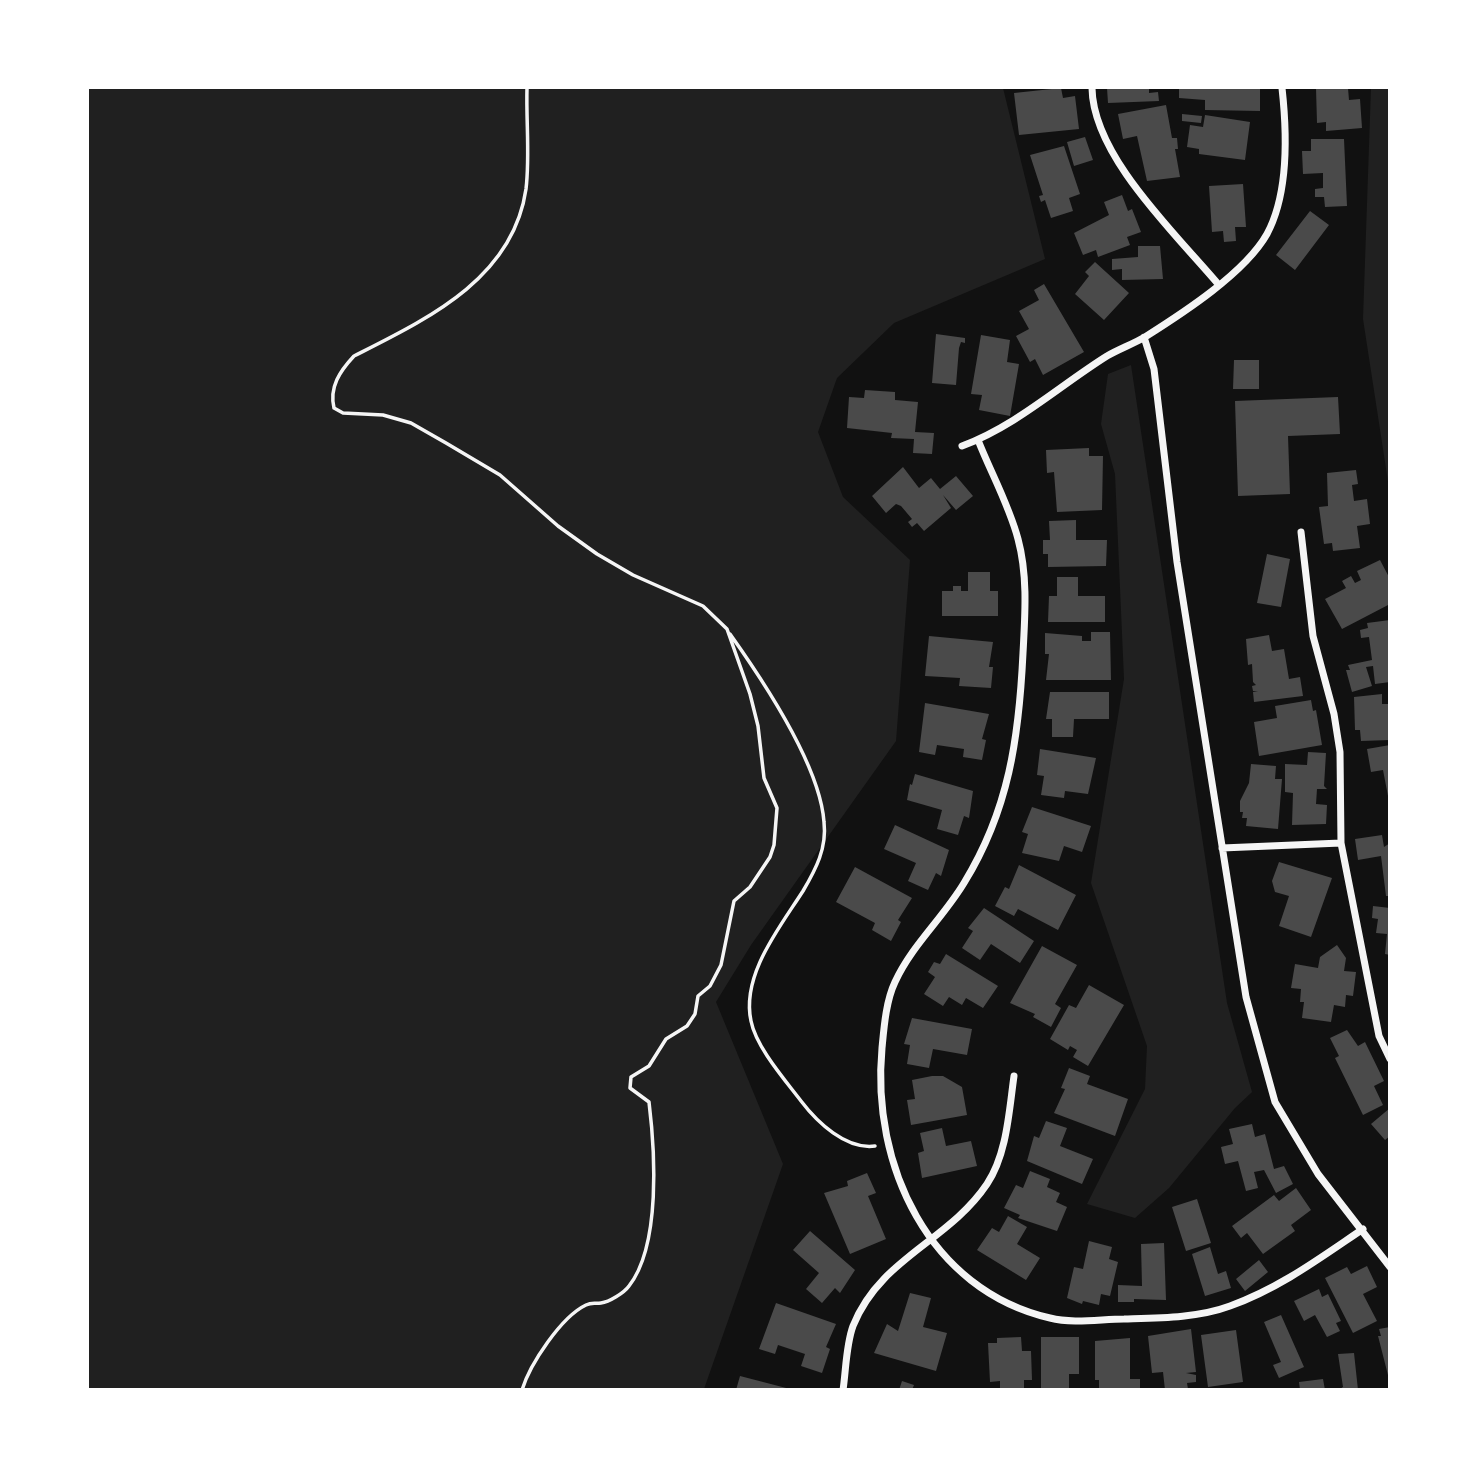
<!DOCTYPE html>
<html>
<head>
<meta charset="utf-8">
<style>
	body { margin:0 }
	#map { position:relative; width:1477px; height:1477px; overflow:hidden; background:#111; font-family:Inter,sans-serif }
	canvas { display:block }
	.frame { position:absolute; inset:0; border:89px solid #fff; pointer-events:none }
</style>
</head>
<body>
<div id="map">
<canvas width="1477" height="1477"></canvas>
<div class="frame"></div>
</div>
<script>
const ctx = document.querySelector('canvas').getContext('2d');
ctx.lineJoin = 'round';
function fillPath(path, color) {
  ctx.fillStyle = color;
  ctx.fill(path, 'evenodd');
}
function stroke(path, color, width, dash) {
  ctx.strokeStyle = color;
  ctx.lineWidth = width;
  ctx.lineCap = dash ? 'butt' : 'round';
  ctx.setLineDash(dash || []);
  ctx.stroke(path);
}
const green = new Path2D(`
	M88,88H1003L1045,259L894,323L837,378L818,432L843,497L910,560L896,741L751,945L716,1002L783,1164L704,1389H88Z
	M1371,88H1390L1389,488L1363,319Z
	M1131,365L1227,1003L1252,1092L1235,1108L1169,1188L1135,1218L1087,1204L1145,1089L1147,1046L1091,883L1124,679L1115,474L1101,424L1108,374Z`);
const building = new Path2D(`
	M1061,88L1063,98L1075,96L1079,129L1019,135L1014,93Z
	M1107,88H1149V93L1158,92L1159,101L1108,103Z
	M1179,88H1260V111L1205,110V100L1179,98Z
	M1316,88H1348L1349,100L1360,99L1362,128L1326,131V122L1317,123Z
	M1166,105L1172,138H1177L1178,149H1175L1180,177L1147,181L1137,136L1123,139L1118,114Z
	M1182,114L1202,116L1201,123L1182,121Z
	M1205,115L1250,122L1245,160L1199,154V149L1187,147L1190,125L1203,127Z
	M1085,137L1093,160L1074,166L1067,142Z
	M1311,139H1344L1347,206L1325,207L1324,197H1315V189L1323,188V173L1303,174L1302,151H1311Z
	M1064,146L1080,194L1069,198L1073,211L1051,218L1045,200L1041,202L1039,196L1043,195L1030,155Z
	M1243,184L1246,227H1235L1236,241L1224,242L1223,231L1212,232L1209,186Z
	M1122,195L1128,211L1132,209L1141,232L1127,237L1130,245L1098,257L1096,250L1083,255L1074,233L1109,215L1104,202Z
	M1310,211L1329,225L1295,270L1276,255Z
	M1138,246H1160L1163,279L1122,280V269L1112,270V259L1138,257Z
	M1095,262L1129,293L1104,320L1075,294L1089,276L1085,272Z
	M1044,284L1084,352L1043,375L1035,359L1030,362L1016,336L1029,329L1019,311L1039,300L1034,290Z
	M936,334L965,338V343L961,342L959,348L956,385L932,383Z
	M981,335L1010,340L1007,362L1019,364L1010,416L979,410L982,395L971,394Z
	M1234,360H1259V389H1233Z
	M865,390L895,392V400L918,402L915,432L934,433L932,454L913,453L914,439L891,438L892,433L847,428L849,397L864,398Z
	M1338,397L1340,434L1288,436L1290,494L1238,496L1235,401Z
	M1089,448V456H1103L1102,510L1057,512L1054,472L1047,473L1046,450Z
	M903,467L919,488L931,478L940,489L956,476L973,496L956,510L943,495L951,508L924,531L917,523L912,527L908,522L912,519L901,506L896,504L886,513L872,496Z
	M1356,470L1358,484L1352,485L1354,501L1367,499L1370,524L1357,526L1360,548L1333,551L1332,543L1324,544L1319,507L1328,506L1327,473Z
	M1076,520V540H1107L1106,566L1048,567V554H1043V540H1050L1049,521Z
	M1267,554L1290,559L1281,607L1257,603Z
	M1380,560L1390,579V604L1342,629L1325,599L1346,588L1342,581L1351,576L1355,583L1361,580L1357,571Z
	M968,572H990V591H998V616H942V591H953V586H961V591H968Z
	M1057,577H1078V596H1105V622H1048L1049,596H1057Z
	M1390,620V682L1375,684L1373,666L1366,667L1372,686L1352,692L1346,670H1350L1348,665L1372,660L1369,637L1361,638L1360,630L1368,628L1367,623Z
	M1091,632H1110L1111,680H1046L1049,654H1045V633L1082,636V641H1091Z
	M1269,635L1272,651L1284,649L1289,679L1300,677L1303,696L1254,702L1253,692L1258,691H1253L1252,686L1256,685L1253,682L1252,664L1248,665L1246,639Z
	M929,636L993,642L989,667H993L991,688L959,686L960,678L925,676Z
	M1050,692H1109V719H1074L1073,737H1052V719H1046Z
	M1382,694V704H1390V740L1361,741L1360,730H1355L1354,697Z
	M1311,700L1313,711L1316,710L1322,745L1259,756L1254,722L1277,718L1275,706Z
	M925,703L989,714L982,739L986,740L982,760L963,757L964,749L937,745L935,755L919,752Z
	M1390,745V795L1388,796L1383,770L1371,772L1367,749Z
	M1040,749L1096,758L1088,794L1065,791L1064,798L1041,795L1044,776L1037,775Z
	M1308,752L1326,753L1324,786L1327,789H1317L1316,804L1327,805L1326,824L1292,825L1293,793L1285,792V764L1307,765Z
	M1251,764L1276,766L1275,779H1282L1278,829L1246,826L1247,818H1242L1243,812H1240V801L1249,783Z
	M915,774L973,791L969,818L964,816L958,835L937,829L942,810L907,800L910,784L912,785Z
	M1032,807L1091,826L1082,852L1064,846L1059,861L1022,853L1028,834L1022,832Z
	M895,825L949,850L941,876L936,873L928,890L908,881L916,863L884,849Z
	M1382,835L1384,847L1390,843V896H1386L1381,856L1358,860L1355,839Z
	M1279,862L1332,878L1311,937L1279,926L1289,896L1275,892L1272,881Z
	M1019,865L1076,895L1058,930L1018,909L1014,916L995,906L1005,887L1009,889Z
	M855,867L912,898L898,920L901,922L891,941L872,930L875,923L836,902Z
	M1373,906L1390,908V955L1385,954L1387,934L1376,933L1378,919L1372,918Z
	M984,908L1034,941L1020,963L991,944L980,960L962,948L973,931L968,928Z
	M1337,945L1346,958L1344,971L1356,972L1353,996L1346,995L1345,1007L1334,1005L1331,1022L1302,1018L1304,1002H1300L1301,989L1291,988L1295,964L1318,968L1320,957Z
	M1042,946L1077,965L1055,1004L1061,1008L1051,1027L1033,1017L1035,1014L1010,1003Z
	M946,954L998,986L983,1008L966,998L962,1005L949,997L943,1006L924,994L935,977L928,972L934,962L940,964Z
	M1089,985L1124,1005L1088,1066L1073,1057L1077,1050L1070,1046L1068,1050L1050,1039L1069,1005L1076,1008Z
	M912,1018L972,1029L967,1055L933,1049L929,1068L907,1064L910,1045L904,1044Z
	M1347,1030L1358,1046L1365,1042L1384,1081L1374,1086L1383,1105L1363,1115L1335,1058L1339,1056L1330,1038Z
	M1069,1068L1090,1076L1087,1084L1128,1099L1115,1136L1054,1113L1065,1089L1061,1088Z
	M932,1076H943L962,1087L967,1115L911,1125L907,1100L915,1099L912,1080Z
	M1390,1108V1136L1385,1140L1371,1124Z
	M1046,1121L1067,1128L1060,1146L1093,1159L1082,1184L1027,1161L1034,1136L1039,1138Z
	M1252,1124L1255,1137L1265,1134L1274,1169L1284,1166L1293,1184L1276,1193L1264,1170L1254,1172L1258,1188L1246,1191L1238,1161L1225,1164L1221,1147L1233,1144L1229,1129Z
	M942,1128L946,1146L971,1141L977,1166L922,1178L918,1153L924,1151L920,1133Z
	M1030,1171L1050,1179L1047,1187L1060,1193L1056,1202L1067,1207L1057,1231L1018,1218L1020,1215L1004,1208L1016,1185L1023,1188Z
	M867,1173L876,1193L868,1196L886,1239L850,1254L824,1193L848,1186L847,1181Z
	M1296,1188L1311,1210L1291,1225L1295,1231L1263,1254L1247,1233L1241,1238L1232,1226L1274,1195L1279,1201Z
	M1197,1199L1211,1243L1186,1251L1172,1207Z
	M1008,1216L1027,1227L1017,1244L1040,1258L1026,1280L977,1250L992,1228L999,1232Z
	M810,1231L855,1270L840,1293L835,1288L822,1303L806,1289L819,1273L793,1250Z
	M1089,1241L1112,1247L1109,1259L1118,1262L1110,1296L1101,1294L1099,1305L1083,1301L1082,1304L1067,1298L1074,1267L1083,1269Z
	M1164,1243L1166,1300L1134,1299V1302H1118V1285L1142,1286L1141,1244Z
	M1210,1247L1218,1274L1226,1271L1231,1288L1205,1296L1192,1254Z
	M1259,1260L1268,1272L1245,1291L1236,1279Z
	M1367,1266L1377,1287L1363,1294L1377,1321L1353,1333L1325,1278L1347,1267L1351,1274Z
	M1319,1289L1322,1297L1328,1294L1341,1321L1336,1323L1340,1331L1327,1337L1315,1315L1304,1321L1294,1301Z
	M910,1293L931,1298L923,1327L947,1333L936,1371L874,1353L887,1324L898,1331Z
	M776,1303L836,1324L826,1347L830,1349L822,1373L801,1366L805,1354L778,1345L775,1354L759,1349Z
	M1281,1315L1304,1367L1279,1378L1273,1365L1281,1362L1264,1322Z
	M1390,1327V1379H1389L1378,1336H1381L1379,1329Z
	M1191,1329L1196,1372L1186,1373L1196,1375V1382L1187,1383L1188,1389L1165,1390L1163,1372L1152,1373L1148,1336Z
	M1236,1330L1243,1382L1208,1387L1201,1335Z
	M1021,1337L1022,1351H1031L1032,1380H1024V1390H1000V1381L990,1382L988,1343H997V1338Z
	M1041,1337H1079V1374H1069V1390H1041Z
	M1130,1338V1379H1140V1390H1099V1380H1095V1341Z
	M1354,1353L1358,1390H1338L1343,1387L1338,1354Z
	M740,1376L790,1389V1390H736Z
	M1323,1379L1325,1390H1300L1299,1382Z
	M902,1381L914,1385L912,1390H899Z`);
const path = new Path2D(`
	M730,634C762,679 820,766 824,822C827,848 816,869 803,891C780,927 741,975 751,1021C756,1047 785,1080 801,1101C817,1122 846,1150 875,1146
	M522,1390C530,1364 561,1317 586,1305C592,1302 595,1304 601,1303C609,1302 624,1293 629,1286C661,1245 655,1151 649,1102L630,1088L631,1077L649,1066L666,1039L687,1026L695,1014L698,996L710,986L721,965L734,901L750,887L770,857L774,845L777,808L764,778L758,726L750,694L727,629L703,606L633,575L597,554L558,526L500,475L446,443L411,423L383,415L343,413L334,408C329,387 340,371 354,356C427,319 513,279 526,189C530,156 526,121 527,88`);
const minor = new Path2D(`
	M1092,88C1093,156 1175,233 1218,284
	M1144,337L1154,369L1177,562L1246,997L1275,1102L1318,1174L1390,1267
	M978,440C991,473 1009,505 1018,539C1028,576 1025,615 1023,653C1019,737 1009,810 964,883C943,918 912,945 895,982C886,1001 884,1027 882,1048C871,1165 929,1290 1050,1318C1073,1324 1101,1319 1124,1319C1158,1318 1198,1318 1230,1306C1280,1288 1320,1258 1363,1229
	M962,446C1016,426 1059,386 1107,356C1119,349 1133,344 1145,337C1183,313 1245,273 1267,234C1289,193 1287,133 1282,88
	M1301,532L1313,636L1334,714L1340,752L1341,843L1379,1036L1390,1059
	M1222,848L1341,843
	M843,1390C846,1370 846,1345 853,1326C880,1258 948,1242 987,1184C1007,1154 1009,1111 1014,1076`);
fillPath(green, '#202020');
fillPath(building, '#4a4a4a');
stroke(path, '#f5f5f5', 3.5);
stroke(minor, '#f5f5f5', 7);
</script>
</body>
</html>
